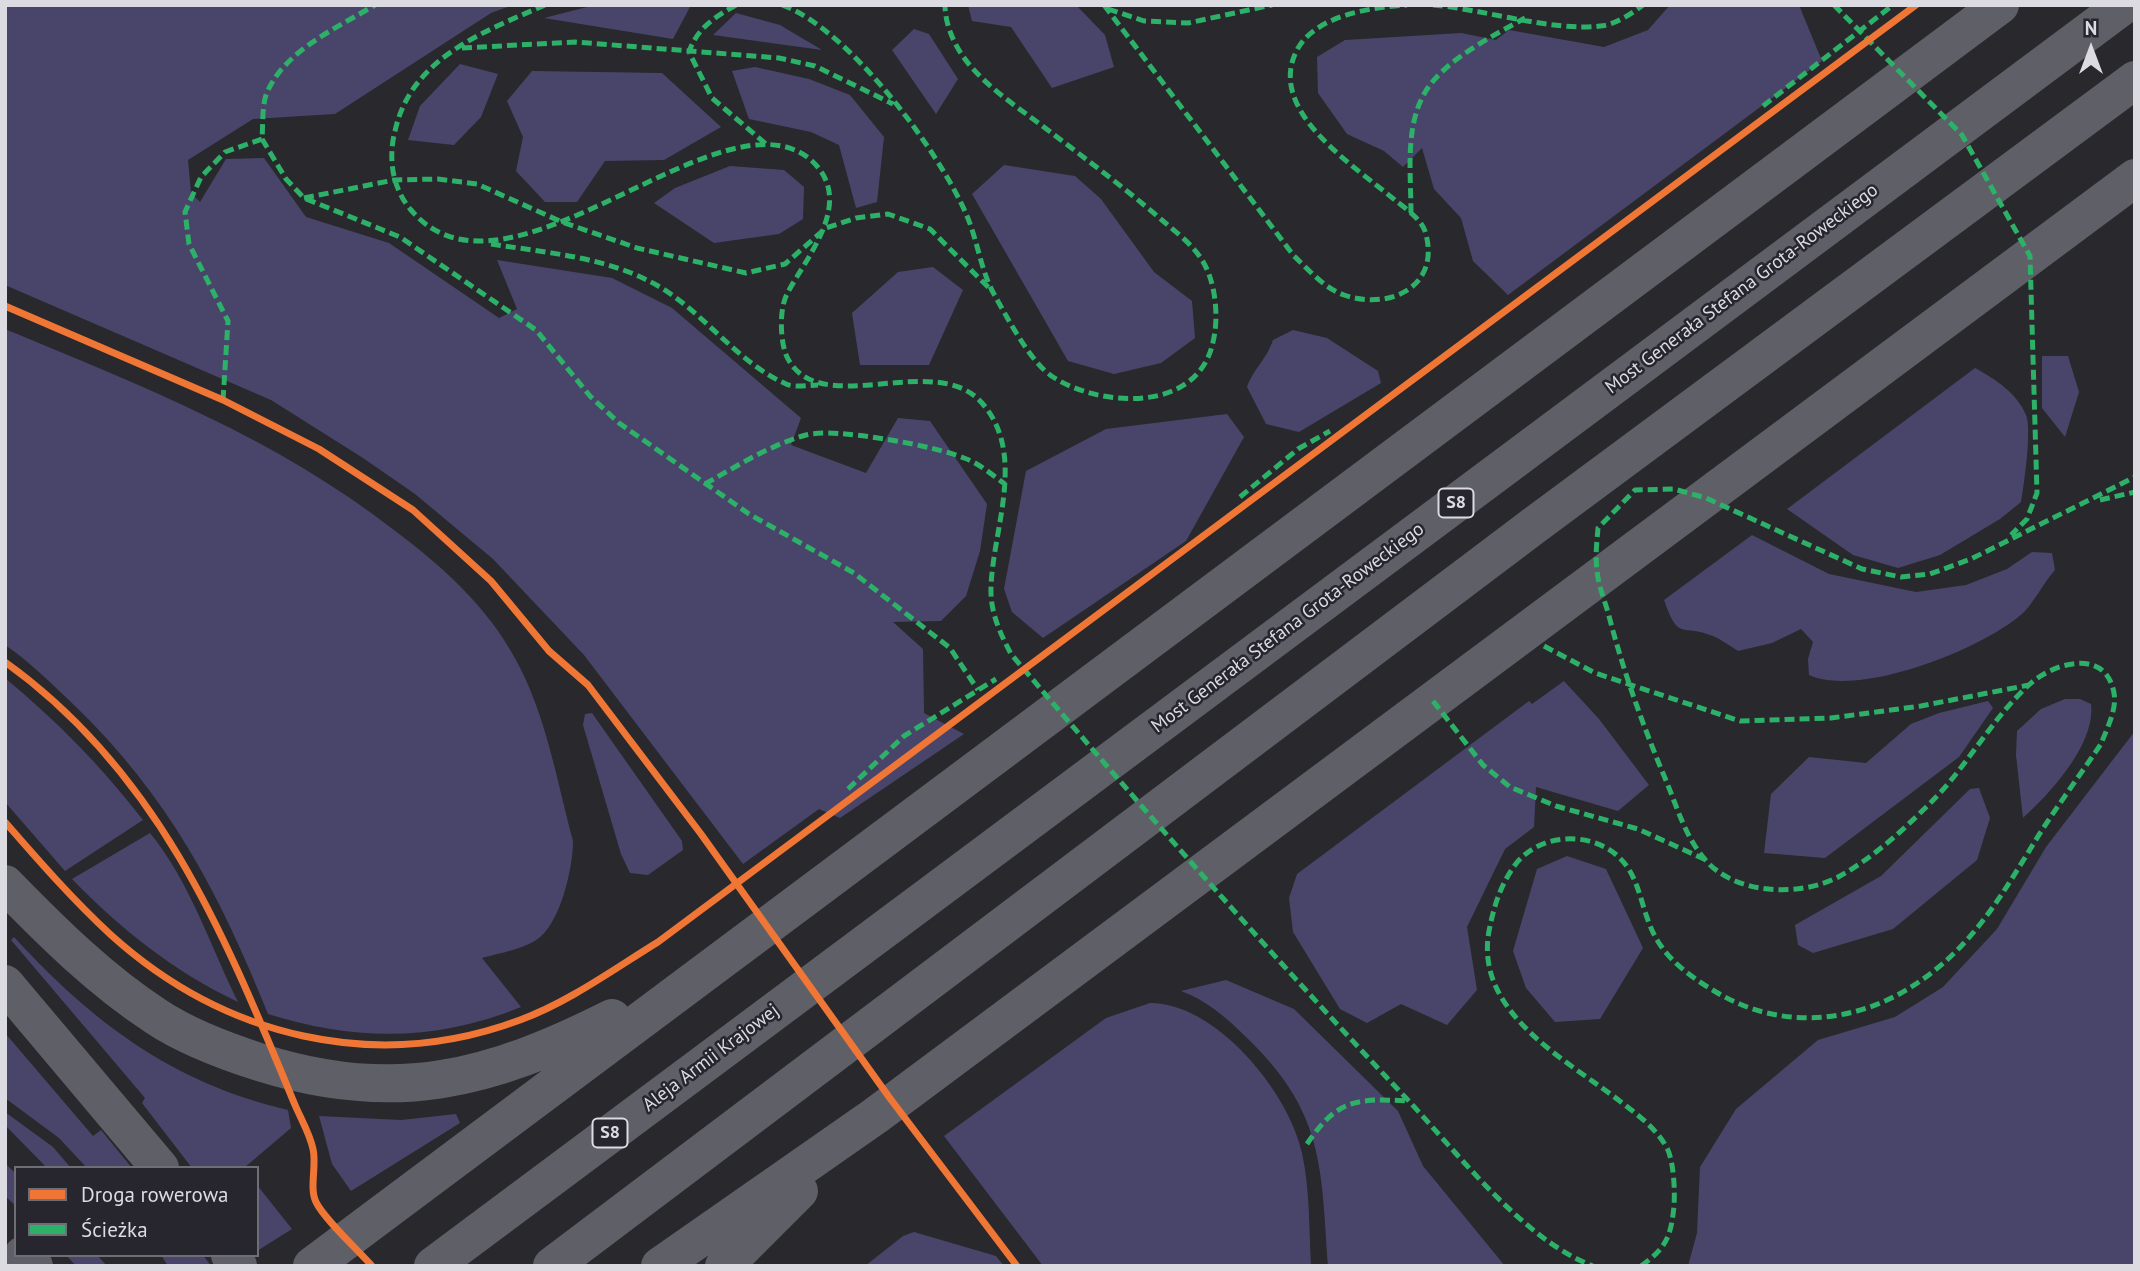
<!DOCTYPE html>
<html>
<head>
<meta charset="utf-8">
<style>
	body { margin:0 }
	#map { position:relative; width:2140px; height:1271px; overflow:hidden; background:#28282d; font-family:"PT Sans",sans-serif }
	canvas { display:block }
	.frame { position:absolute; inset:0; border:7px solid #dbdbe1; pointer-events:none }
	.legend { position:absolute; left:14px; top:1166px; width:245px; height:91px; box-sizing:border-box; background:#27262f; border:2px solid #6f6e76; margin:0; padding:9px 12px; list-style:none; font-size:21px; color:#dbdbe1 }
	.legend li { display:flex; align-items:center; gap:14px; height:35px }
	.legend b { width:35px; border:2px solid #6f6e76 }
	.north { position:absolute; left:2056px; top:14px; width:70px; height:70px; -webkit-text-stroke:5px #27262f; paint-order:stroke; rotate:0deg; font-size:19px; font-weight:700; line-height:28px; text-align:center; color:#dbdbe1 }
	.north::after { content:''; display:block; margin:auto; width:24px; height:32px; background:#dbdbe1; clip-path:polygon(50% 0,100% 100%,50% 72%,0 100%) }
</style>
</head>
<body>
<div id="map">
<canvas width="2140" height="1271"></canvas>
<div class="frame"></div>
<ul class="legend">
<li><b style="height:9px;background:#f07635"></b>Droga rowerowa</li>
<li><b style="height:9px;background:#2db169"></b>Ścieżka</li>
</ul>
<div class="north">N</div>
</div>
<script>
const ctx = document.querySelector('canvas').getContext('2d');
ctx.lineJoin = 'round';
function fillPath(path, color) {
  ctx.fillStyle = color;
  ctx.fill(path, 'evenodd');
}
function stroke(path, color, width, dash) {
  ctx.strokeStyle = color;
  ctx.lineWidth = width;
  ctx.lineCap = dash ? 'butt' : 'round';
  ctx.setLineDash(dash || []);
  ctx.stroke(path);
}
function write(font, color, halo, rows, align = 'center') {
  ctx.font = font + ' "PT Sans",sans-serif';
  ctx.lineWidth = 5;
  ctx.setLineDash([]);
  ctx.textBaseline = 'middle';
  ctx.strokeStyle = halo;
  ctx.fillStyle = color;
  for (const [text, x, y, turn = 0] of rows) {
    ctx.save();
    ctx.translate(x, y);
    ctx.rotate((+turn || 0) * Math.PI / 180);
    ctx.textAlign = isNaN(turn) ? turn : align;
    if (halo) ctx.strokeText(text, 0, 0);
    ctx.fillText(text, 0, 0);
    ctx.restore();
  }
}
const green = new Path2D(`
	M5,5H513L491,13L335,114L253,119L188,160L191,193L200,202L226,159L264,158L306,217L389,243L499,318L517,309L497,260L612,278L672,308L801,418L791,445L866,473L898,418L930,421L987,504L980,551L966,596L941,621L893,622L923,649L924,713L964,734L840,818L819,809L743,864L584,655L493,559L415,494L363,458L271,400L5,285Z
	M595,5H691L673,39L544,18Z
	M968,5H1076L1105,35L1114,67L1052,88L1011,27L972,21Z
	M1670,5H1799L1822,61L1508,295L1473,261L1461,218L1434,189L1422,148L1403,167L1384,151L1347,134L1318,93L1317,57L1345,40L1461,33L1496,40L1509,30L1604,47L1648,30Z
	M736,13L780,25L822,50L713,35Z
	M914,29L929,34L958,79L936,114L892,50Z
	M460,64L498,74L481,117L454,145L408,140L420,106Z
	M755,67L809,79L850,95L884,137L877,202L856,208L839,145L811,132L749,119L732,71Z
	M532,71L662,73L721,127L664,160L605,161L577,202H545L516,171L523,137L507,101Z
	M1004,165L1075,176L1101,199L1154,272L1192,301L1195,338L1161,363L1114,374L1068,361L972,194Z
	M730,166L784,170L804,187L803,219L779,234L714,243L654,203L675,188Z
	M933,267L963,290L929,365H860L852,313L898,272Z
	M5,329C144,387 274,437 394,530C441,565 488,607 516,660C546,715 557,781 573,841C573,867 561,921 539,938C525,949 500,953 482,958L521,1007C435,1042 355,1041 268,1014C220,894 168,795 74,705C52,684 30,662 5,645Z
	M1293,330L1327,338L1378,371L1381,383L1299,432L1266,424L1247,387C1254,368 1265,362 1273,340Z
	M2042,356H2068L2079,392L2065,437L2042,408Z
	M1975,368C1995,379 2017,393 2026,415C2032,429 2024,485 2021,502L2000,519L1940,555L1898,568L1853,555L1787,509Z
	M1227,414L1244,437L1186,541L1043,638L1012,612L1004,589L1026,471L1106,429Z
	M1752,535L1829,574L1916,592L1966,585L2007,569L2032,552L2052,553L2055,570C2044,582 2033,604 2023,613C1983,649 1860,698 1809,675L1808,659L1813,642L1801,629L1772,643L1738,651C1730,646 1722,640 1713,636C1682,623 1679,643 1664,600Z
	M5,678C57,721 102,767 143,820L65,871L5,802Z
	M1564,681L1599,719L1649,785L1618,811L1536,787L1534,827L1505,849L1467,927L1477,990L1447,1025L1401,1004L1367,1023L1340,1009L1293,932L1289,898L1297,874L1529,701L1532,704Z
	M2065,699H2080L2091,704C2096,743 2051,793 2023,818L2016,755L2017,731L2041,709Z
	M1988,701L1993,708L1959,757L1825,858L1764,853L1771,794L1809,757L1866,763L1911,724L1939,713Z
	M592,713L682,841L683,850L648,875L630,873L621,854L583,725L585,714Z
	M2135,731V1266H1688L1697,1233L1700,1167L1736,1109L1818,1040L1895,1017L1943,987L1997,929L2046,847Z
	M1979,788L1990,818L1977,860L1893,929L1813,953L1798,945L1795,925L1881,876L1970,789Z
	M150,833C190,882 210,945 238,1002C173,971 122,930 72,879Z
	M1567,856L1606,869L1643,948L1600,1019L1555,1022L1526,988L1513,951L1537,869Z
	M14,937C93,1023 173,1083 288,1110L291,1128L244,1168H192L142,1103L145,1098L11,940Z
	M1226,980L1294,1009L1398,1111L1423,1166L1505,1266H1328C1321,1165 1324,1112 1246,1037C1227,1018 1206,1000 1181,991Z
	M1150,1003C1216,1003 1289,1092 1302,1153C1310,1189 1309,1229 1311,1266H1043L944,1136L1106,1018Z
	M5,1033L93,1136L101,1130L132,1168H87L59,1138L5,1098Z
	M5,1112L53,1147L71,1168H47L5,1125Z
	M456,1114L460,1123L351,1191L332,1164L319,1116L401,1120Z
	M5,1163L16,1174V1206L5,1196Z
	M257,1185L292,1229L257,1251Z
	M914,1232L996,1256L1004,1266H865L903,1236Z
	M66,1255H97L107,1266H76Z
	M161,1255H203L211,1266H168Z`);
const motorway = new Path2D(`
	M5,884C52,932 100,980 157,1017C187,1037 225,1051 259,1062C394,1105 489,1080 612,1018
	M5,984L160,1168
	M23,1255L34,1266
	M230,1255L238,1266
	M312,1266L2000,5
	M433,1266L2124,5
	M552,1266L1536,524L2135,80
	M660,1266L875,1116L2135,178
	M724,1266L799,1191`);
const quiet = new Path2D(`
	M545,5C483,32 411,58 395,131C388,158 392,188 411,210C507,324 723,81 812,161C856,202 806,257 787,294C779,309 780,342 787,357C819,422 935,349 982,403C1027,454 993,528 991,587C990,612 1000,633 1011,654C1139,805 1270,954 1406,1098C1457,1152 1523,1240 1593,1266
	M736,5C715,17 697,28 689,52L712,98L767,145
	M782,5C849,29 940,152 967,216C978,242 981,272 995,296C1008,319 1031,363 1053,377C1101,408 1198,413 1213,342C1219,318 1216,282 1202,260C1193,245 1176,232 1163,221C1127,190 1090,162 1053,134C1020,108 974,81 955,43C949,31 945,18 945,5
	M1104,5L1294,256C1309,270 1324,288 1344,295C1390,311 1442,286 1425,231C1421,219 1405,208 1396,201C1355,166 1265,111 1297,50C1315,15 1373,7 1407,5
	M1433,5C1482,9 1554,32 1600,26C1615,25 1631,14 1643,5
	M1834,5L1962,135L2030,256L2037,493L2027,519L2011,535
	M1108,9L1144,21L1188,23L1272,5
	M462,48L575,42L779,58L815,66L893,104
	M1763,106L1893,5
	M262,139L286,179L304,198L400,237L536,330L590,396L619,423L749,514L854,573L950,648L978,690
	M304,198L394,180L438,179L477,184L562,222L637,248L746,273L785,264L826,228L856,218L888,214L930,229L989,288
	M1411,213C1411,176 1405,130 1423,96C1440,62 1493,36 1525,18
	M491,244C548,253 609,257 660,287C705,314 738,363 786,384C795,388 809,385 818,385
	M223,400L228,321L189,244L185,212L201,177L225,152L262,139C263,126 262,107 266,95C283,51 337,28 375,5
	M705,484C737,466 770,445 806,435C834,427 936,446 964,458C979,463 992,475 1005,484
	M1240,497L1298,449L1330,431
	M2100,500L2135,492
	M1544,646L1595,673L1740,721L1831,718L1921,706L2029,685
	M1433,701L1483,765L1510,787L1556,806L1638,829L1704,859
	M848,789L904,736L996,679
	M1307,1144C1337,1099 1357,1098 1408,1101
	M1641,1266C1666,1248 1671,1237 1674,1206C1675,1191 1674,1162 1667,1148C1656,1128 1639,1116 1621,1102C1567,1060 1474,1013 1489,931C1494,906 1500,886 1515,865C1542,829 1603,830 1628,868C1643,891 1643,921 1661,946C1674,965 1697,981 1716,992C1788,1035 1871,1022 1935,970C1983,932 2010,881 2042,830C2061,801 2082,772 2101,744C2107,728 2117,710 2114,693C2106,647 2053,663 2030,684C1995,715 1970,761 1938,795C1910,824 1876,856 1840,876C1800,898 1732,895 1703,857C1683,833 1675,800 1662,771C1641,720 1623,670 1609,616C1605,601 1598,585 1597,570C1595,556 1597,541 1598,528L1635,490L1674,489L1706,498L1862,569L1901,577L1930,574L1971,559L2135,477`);
const cycleway = new Path2D(`
	M5,306L223,400L319,449L413,510L491,581L549,651L588,685L701,834L889,1097L1017,1266
	M5,662C160,773 225,936 295,1105C301,1119 310,1134 313,1149C317,1165 309,1188 316,1202C324,1219 358,1250 372,1266
	M5,822C39,861 73,900 111,935C224,1037 375,1074 520,1020C569,1002 614,969 658,942L1916,5`);
const shields = [
	[1456,503,35],
	[610,1133,35]
];
const shieldNames = [
	["S8",1456,503],
	["S8",610,1133]
];
const streetNames = [
	["Most Generała Stefana Grota-Roweckiego",1742,289,-37],
	["Most Generała Stefana Grota-Roweckiego",1288,628,-37],
	["Aleja Armii Krajowej",711,1058,-37]
];
fillPath(green, '#49456a');
stroke(motorway, '#5f5f67', 38);
stroke(quiet, '#2db169', 5, [10, 5]);
stroke(cycleway, '#f07635', 7);
for (const [x, y, w] of shields) {
  const box = new Path2D();
  box.roundRect(x - w / 2, y - 14.5, w, 29, 5);
  ctx.fillStyle = '#27262f';
  ctx.fill(box);
  stroke(box, '#dbdbe1', 2);
}
write('bold 18px', '#dbdbe1', null, shieldNames);
write('19px', '#dbdbe1', '#27262f', streetNames);
</script>
</body>
</html>
